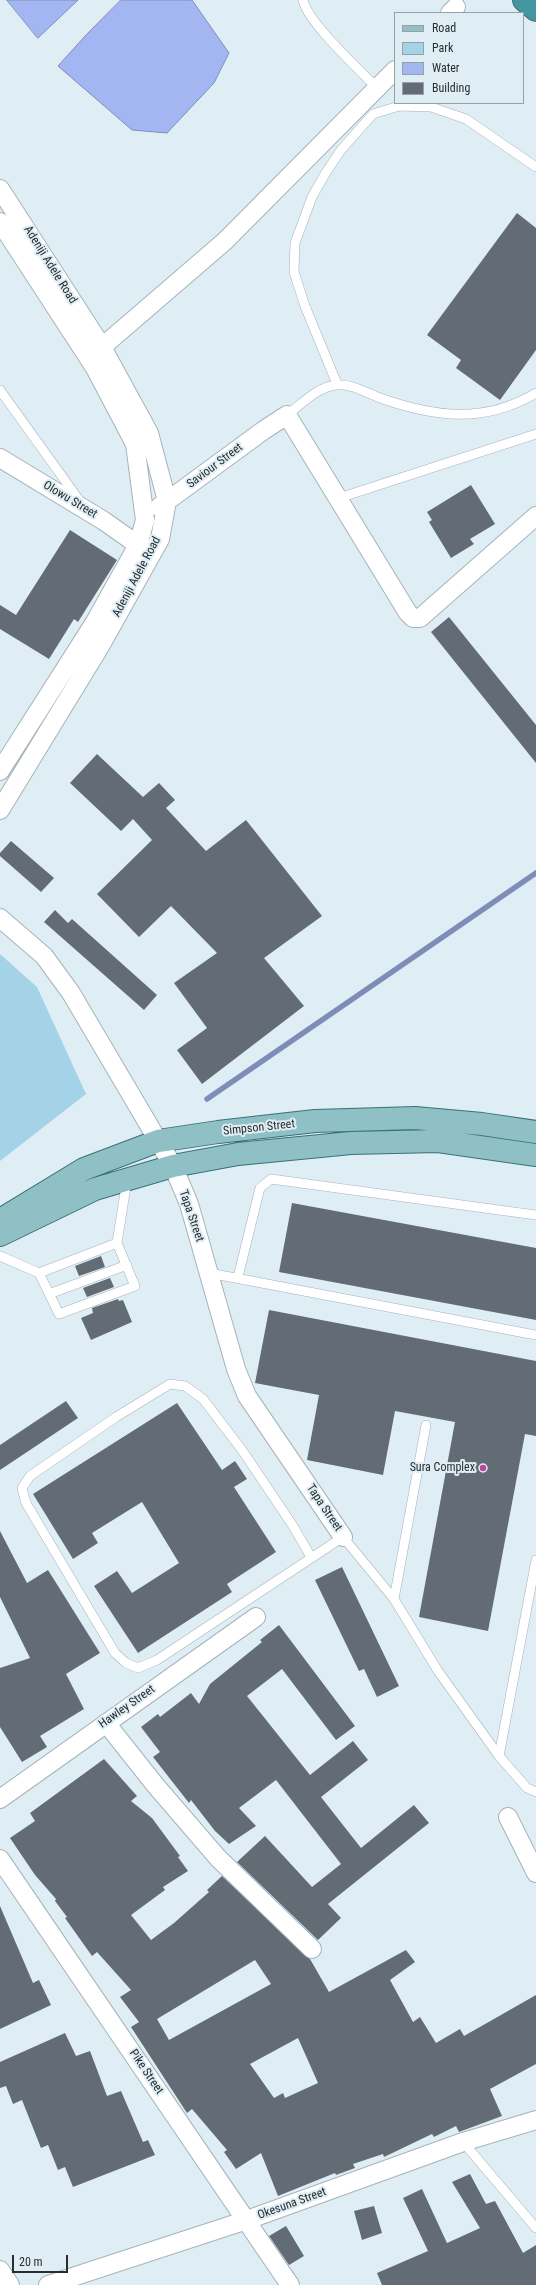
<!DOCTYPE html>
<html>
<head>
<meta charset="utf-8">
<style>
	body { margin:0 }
	#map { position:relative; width:536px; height:2285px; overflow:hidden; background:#dfeef5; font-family:"Roboto Condensed",sans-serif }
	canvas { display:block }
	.legend { position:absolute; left:394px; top:12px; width:130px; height:92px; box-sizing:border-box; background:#dfeef5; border:1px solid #96a1a6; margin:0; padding:5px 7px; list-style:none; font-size:12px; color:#282d30 }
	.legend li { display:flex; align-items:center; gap:8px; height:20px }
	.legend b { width:20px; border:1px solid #96a1a6 }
	.scale { position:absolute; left:12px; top:2255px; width:56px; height:18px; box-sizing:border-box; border:2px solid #282d30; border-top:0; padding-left:5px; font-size:12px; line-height:14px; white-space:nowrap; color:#282d30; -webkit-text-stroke:3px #dfeef5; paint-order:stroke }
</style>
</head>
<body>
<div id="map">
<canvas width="536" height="2285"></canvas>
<ul class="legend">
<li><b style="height:5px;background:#8ec0c5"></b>Road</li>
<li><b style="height:11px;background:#a4d3e7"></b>Park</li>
<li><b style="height:11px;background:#a3b6f2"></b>Water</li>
<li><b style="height:11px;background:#636c75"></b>Building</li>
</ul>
<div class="scale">20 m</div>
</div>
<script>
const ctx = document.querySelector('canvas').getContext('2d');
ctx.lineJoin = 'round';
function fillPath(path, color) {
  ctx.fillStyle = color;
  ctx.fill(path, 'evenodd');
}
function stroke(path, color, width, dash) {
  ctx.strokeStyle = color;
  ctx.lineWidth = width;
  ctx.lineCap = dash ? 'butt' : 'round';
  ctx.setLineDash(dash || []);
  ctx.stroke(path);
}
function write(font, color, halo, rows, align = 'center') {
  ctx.font = font + ' "Roboto Condensed",sans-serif';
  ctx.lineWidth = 4;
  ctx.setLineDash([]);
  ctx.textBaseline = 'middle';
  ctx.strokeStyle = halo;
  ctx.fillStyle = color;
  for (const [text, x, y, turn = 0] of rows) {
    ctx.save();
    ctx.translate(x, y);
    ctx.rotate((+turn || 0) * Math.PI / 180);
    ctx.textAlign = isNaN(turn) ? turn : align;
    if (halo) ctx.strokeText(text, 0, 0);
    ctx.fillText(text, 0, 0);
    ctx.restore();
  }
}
const green = new Path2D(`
	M0,954L37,987L86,1094L0,1161Z`);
const water = new Path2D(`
	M7,0H78L38,38Z
	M121,0H192L229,53L214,83L167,133L132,130L58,66L86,35Z`);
const stream = new Path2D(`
	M207,1099L536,873`);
const building = new Path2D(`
	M517,213L536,228V350L500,400L456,368L461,360L427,335Z
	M471,485L495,524L470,539L474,544L451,558L429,522L432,520L427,512Z
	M70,530L117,560L78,622L74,619L49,659L0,629V605L16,615Z
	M449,617L536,725V763L431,632Z
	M97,754L143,797L159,783L175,800L166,808L206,851L246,820L322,916L264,958L304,1006L202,1084L177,1050L207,1028L174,983L217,953L171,906L139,937L97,894L152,840L133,819L121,831L70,783Z
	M11,841L54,878L41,892L0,856V853Z
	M55,910L68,923L72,919L157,995L144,1010L44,922Z
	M292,1203L536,1248V1320L279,1272Z
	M101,1256L105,1267L79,1276L75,1266Z
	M110,1278L114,1287L87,1297L83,1288Z
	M118,1299L119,1301L123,1300L132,1322L91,1340L81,1318L93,1313L92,1308Z
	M269,1310L536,1361V1436L525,1434L488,1631L419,1617L455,1422L395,1411L383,1475L307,1460L319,1395L255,1383Z
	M66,1401L78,1418L0,1470V1445Z
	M177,1403L222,1470L235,1461L247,1479L234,1487L276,1552L227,1584L232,1592L138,1653L94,1586L117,1571L132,1593L179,1563L142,1502L92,1533L98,1543L73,1559L33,1494Z
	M0,1531L27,1583L48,1570L100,1653L66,1674L84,1709L40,1736L47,1747L22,1762L0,1727V1668L30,1658L0,1597Z
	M342,1567L399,1686L377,1697L364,1669L359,1671L315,1580Z
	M279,1625L355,1726L336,1740L282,1669L247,1696L310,1775L353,1741L368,1760L321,1797L361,1848L414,1805L429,1823L328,1904L341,1918L318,1940L237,1862L265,1836L312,1887L341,1864L276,1780L239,1808L256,1826L229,1844L215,1831L191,1800L189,1803L153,1757L160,1752L141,1727L158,1714L160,1717L191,1693L199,1704L210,1684L262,1642L260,1640Z
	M104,1759L137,1796L131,1801L152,1818L180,1856L178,1857L188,1871L163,1887L165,1890L131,1915L151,1940L174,1923L209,1892L207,1890L222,1876L310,1959L329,1992L406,1950L415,1962L390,1980L413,2022L420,2017L436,2043L460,2029L464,2036L536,1995V2064L490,2089L502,2116L459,2132L456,2126L434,2137L432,2134L384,2157L383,2154L353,2164L355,2168L336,2175L335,2173L278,2196L261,2153L236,2169L224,2152L227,2150L192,2109L187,2113L131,2027L139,2022L120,1997L131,1990L97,1952L92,1956L65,1918L67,1917L55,1901L56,1899L35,1875L10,1838L35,1821L30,1813ZM255,1960L271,1984L169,2040L157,2019ZM298,2038L318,2083L285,2098L283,2093L274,2098L250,2064Z
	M0,1906L33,1983L39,1980L51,2005L0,2029Z
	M65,2033L76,2056L90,2051L107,2096L121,2091L143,2142L148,2140L155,2155L73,2187L65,2167L58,2170L48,2145L41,2148L22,2100L13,2104L6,2086L0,2088V2062Z
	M470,2174L486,2204L495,2201L523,2253L536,2245V2285H382L377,2273L428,2251L403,2198L422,2189L447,2243L480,2228L452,2182Z
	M374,2206L382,2233L362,2240L354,2211Z
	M286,2226L304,2256L289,2265L269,2236Z`);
const service = new Path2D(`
	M303,0C307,22 360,70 377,88
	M337,384L305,306L294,272L295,243L312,197L325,174L341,150L373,114L399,106L431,107L466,119L536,167
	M0,390L79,500
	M287,415C302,404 317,387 336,385C350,383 367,393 380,398C434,417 484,424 536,393
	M339,498L536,434
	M0,1256L39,1273L117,1243L127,1180
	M39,1273L59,1314L135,1286L117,1243
	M209,1273L536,1335
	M238,1277L260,1188L271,1179L536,1215
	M49,1294L127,1265
	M311,1557L293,1526L242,1450L203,1399L185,1386L170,1384L116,1417L30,1476L22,1488L26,1503L115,1653L126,1663L138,1668L157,1660L343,1537L394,1599L438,1671L499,1756L527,1788L536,1792
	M394,1599L426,1425
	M499,1756L536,1560
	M463,2142L536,2228`);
const minor = new Path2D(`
	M450,13L456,7
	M0,189L102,347L149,433L167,501L160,539L99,648L0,810
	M0,222L95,368L135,444L145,520L138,545L95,622L0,771
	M102,347L225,241L395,70
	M0,458L104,521L138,545
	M159,507L264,430L287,415L408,613L413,618H420L536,516
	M0,918L44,956L71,993L173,1166L189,1204L236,1369L247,1396L343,1537
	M106,1723L156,1786L218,1858L312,1949
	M0,1799L256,1617
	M508,1817L536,1873
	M0,1859L290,2285
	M0,2270L10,2285
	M48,2285L247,2220L463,2142L536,2120`);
const primary = new Path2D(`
	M0,1220L84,1169L158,1141L218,1132L315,1121L415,1118L482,1124L536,1132
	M0,1235L95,1189L173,1166L238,1154L351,1143L438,1141L536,1155`);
const motorway = new Path2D(`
	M524,0L536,10`);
const markers = [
	[483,1468,4,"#b9469f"]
];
const streetNames = [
	["Adeniji Adele Road",50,265,58],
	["Saviour Street",215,466,-37],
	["Olowu Street",70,500,31],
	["Adeniji Adele Road",137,577,-62],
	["Simpson Street",259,1128,-6],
	["Tapa Street",191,1216,71],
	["Tapa Street",324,1508,56],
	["Hawley Street",127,1707,-35],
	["Pike Street",146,2072,56],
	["Okesuna Street",292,2204,-20]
];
const poiNames = [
	["Sura Complex",475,1468]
];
fillPath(green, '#a4d3e7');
fillPath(water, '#a3b6f2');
stroke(water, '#7e8db8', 1);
stroke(stream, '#7e8db8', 5.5);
fillPath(building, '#636c75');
stroke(service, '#a5b3ba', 10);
stroke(minor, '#a5b3ba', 20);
stroke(primary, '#3a7178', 24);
stroke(motorway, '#3a7178', 24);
stroke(service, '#fff', 9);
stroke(minor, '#fff', 18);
stroke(primary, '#8ec0c5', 22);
stroke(motorway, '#43969e', 22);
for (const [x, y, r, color] of markers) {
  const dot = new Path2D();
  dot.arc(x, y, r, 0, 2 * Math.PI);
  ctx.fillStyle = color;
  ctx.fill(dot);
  stroke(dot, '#dfeef5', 1.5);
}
write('12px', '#282d30', '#dfeef5', streetNames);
write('12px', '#282d30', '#dfeef5', poiNames, 'right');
</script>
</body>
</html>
